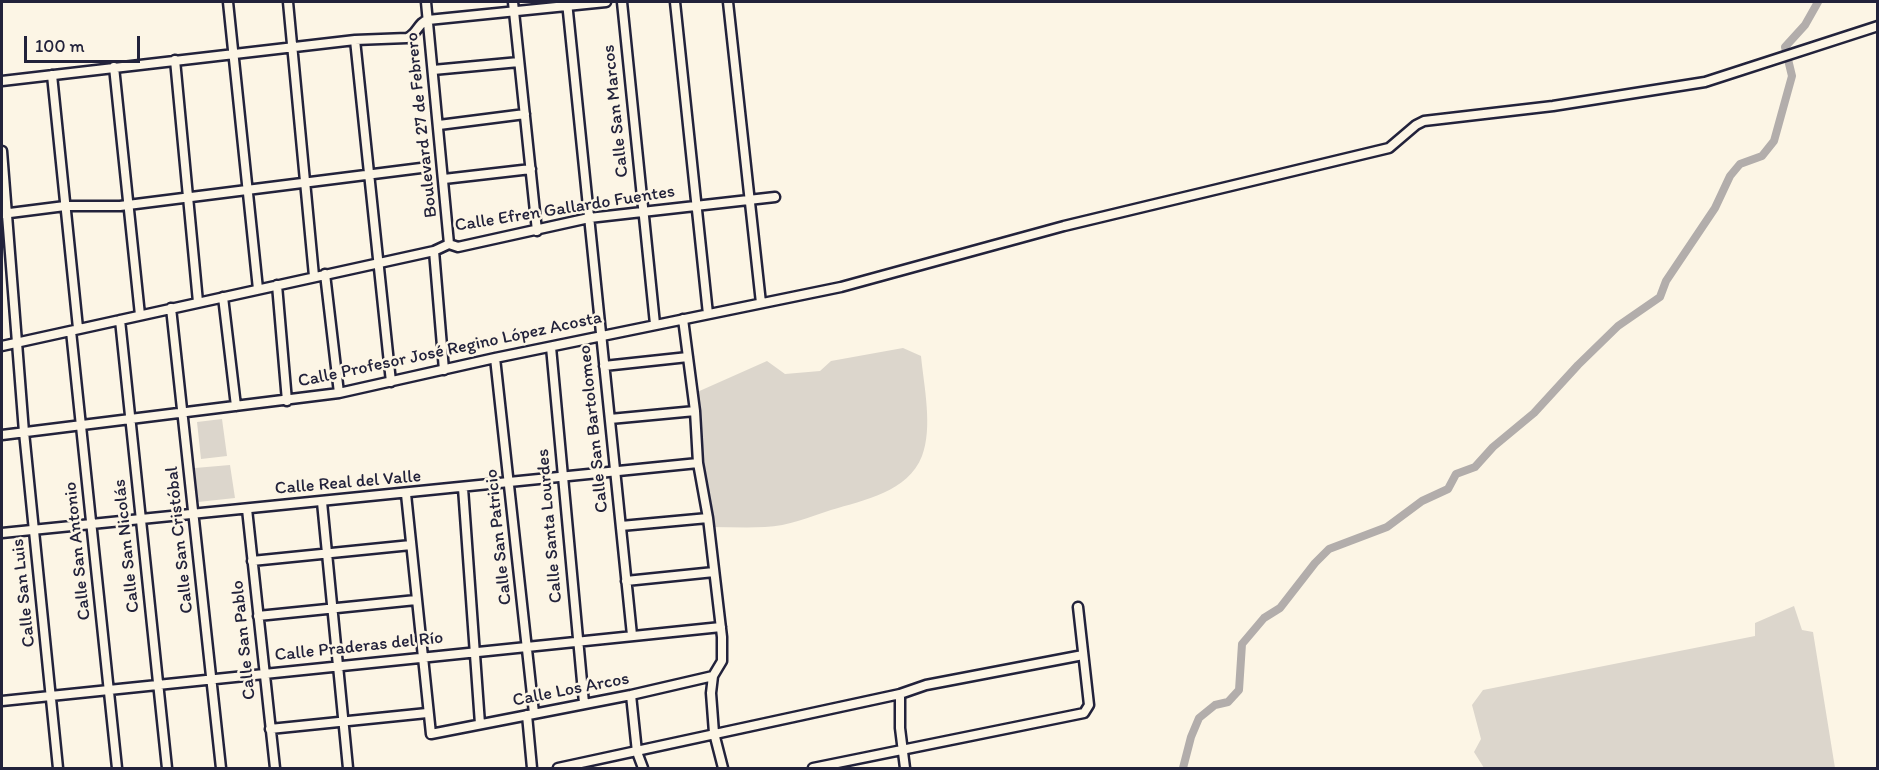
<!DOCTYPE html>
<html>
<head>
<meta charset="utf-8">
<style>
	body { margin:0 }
	#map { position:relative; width:1879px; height:770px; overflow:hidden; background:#fcf5e5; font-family:Itim,sans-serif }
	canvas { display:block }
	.frame { position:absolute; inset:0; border:3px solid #22223b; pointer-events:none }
	.scale { position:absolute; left:24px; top:36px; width:116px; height:27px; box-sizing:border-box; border:3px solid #22223b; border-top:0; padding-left:8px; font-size:18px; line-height:21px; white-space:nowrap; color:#22223b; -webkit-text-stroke:4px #fcf5e5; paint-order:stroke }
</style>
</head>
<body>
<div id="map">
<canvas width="1879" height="770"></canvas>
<div class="frame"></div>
<div class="scale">100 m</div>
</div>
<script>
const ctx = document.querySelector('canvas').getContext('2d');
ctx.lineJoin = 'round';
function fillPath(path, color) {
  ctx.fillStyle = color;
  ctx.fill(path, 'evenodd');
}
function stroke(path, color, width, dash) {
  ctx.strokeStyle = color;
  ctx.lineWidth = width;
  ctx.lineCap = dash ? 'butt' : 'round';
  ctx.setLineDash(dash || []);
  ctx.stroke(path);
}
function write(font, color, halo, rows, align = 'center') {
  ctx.font = font + ' Itim,sans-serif';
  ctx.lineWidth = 5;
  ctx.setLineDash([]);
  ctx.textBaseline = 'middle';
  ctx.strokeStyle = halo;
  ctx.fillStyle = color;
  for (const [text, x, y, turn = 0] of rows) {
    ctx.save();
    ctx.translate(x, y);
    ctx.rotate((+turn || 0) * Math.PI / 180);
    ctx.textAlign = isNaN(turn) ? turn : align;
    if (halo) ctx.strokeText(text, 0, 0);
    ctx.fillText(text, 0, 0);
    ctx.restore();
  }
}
const green = new Path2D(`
	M903,348L921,356C924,387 933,427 922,456C908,492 864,500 831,510C809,517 789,526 765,527C747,528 728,527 710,527L705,518L695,393L767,361L785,374L820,371L831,361Z
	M222,419L227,456L201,459L197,422Z
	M230,465L235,498L198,502L195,468Z
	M1794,606L1802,630L1813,632L1835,768H1484L1474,752L1481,739L1472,705L1483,690L1755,636V623Z`);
const canal = new Path2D(`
	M1183,768L1191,737L1199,718L1215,705L1228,702L1239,690L1242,644L1264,618L1280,608L1315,563L1329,549L1387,527L1422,501L1448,489L1456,474L1475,467L1493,447L1534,413L1578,365L1618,326L1660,297L1666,281L1715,208L1730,176L1740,164L1762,156L1774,141L1792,76L1785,47L1805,25L1818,2`);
const minor = new Path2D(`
	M228,2L258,289
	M288,2L314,276
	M426,2L449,244
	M513,2L537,231
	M567,2L632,635
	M622,2L655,324
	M675,2L708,314
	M728,2L761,303
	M355,40L391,382
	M175,60L198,302
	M114,67L140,315
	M433,70L519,62
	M52,75L78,328
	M2,81L355,40L407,38C417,35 418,22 428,20L606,2
	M439,125L525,114
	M2,151L24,432L58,768
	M444,179L531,169
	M2,214L65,206H120L421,168
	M434,251L444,370
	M325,274L339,393
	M277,285L287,401
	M223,297L236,406
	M171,308L221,768
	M683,319L695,411L698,463L708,518L722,637V661L713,676L711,693L714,733L723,768
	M120,320L167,768
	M71,331L117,768
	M2,346L434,251L449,244L458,247L589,218L775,197
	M551,347L584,703
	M495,358L534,713
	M604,366L688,357
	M610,419L695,411
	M2,435L339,393L495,358L841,287L1064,226L1389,148L1416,125L1424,121L1553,106L1705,82L1878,26
	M463,488L480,724
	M406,494L431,734L631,695L713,676
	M322,502L348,768
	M247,509L275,768
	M621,526L708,518
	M2,533L698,463
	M252,561L411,545
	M626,581L714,572
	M258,616L416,600
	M900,694V728L905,768
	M631,695L637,752L643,768
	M2,701L721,627
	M527,715L532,768
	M270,729L427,713
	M558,768L900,694L926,685L1083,655
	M813,768L1084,713L1089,705L1078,607`);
const streetNames = [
	["Calle San Marcos",616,111,-96],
	["Boulevard 27 de Febrero",422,125,-96],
	["Calle Efren Gallardo Fuentes",565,209,-9],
	["Calle Profesor José Regino López Acosta",450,350,-12],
	["Calle San Bartolomeo",594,429,-96],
	["Calle Real del Valle",348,483,-5],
	["Calle Santa Lourdes",550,526,-95],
	["Calle San Patricio",499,537,-96],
	["Calle San Cristóbal",180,540,-96],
	["Calle San Nicolás",127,546,-96],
	["Calle San Antonio",78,551,-96],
	["Calle San Luis",24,593,-96],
	["Calle San Pablo",244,640,-96],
	["Calle Praderas del Río",359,647,-6],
	["Calle Los Arcos",571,690,-11]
];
fillPath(green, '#dcd6cc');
stroke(canal, '#b2adab', 8);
stroke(minor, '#22223b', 13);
stroke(minor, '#fcf5e5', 8);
write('18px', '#22223b', '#fcf5e5', streetNames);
</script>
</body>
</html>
